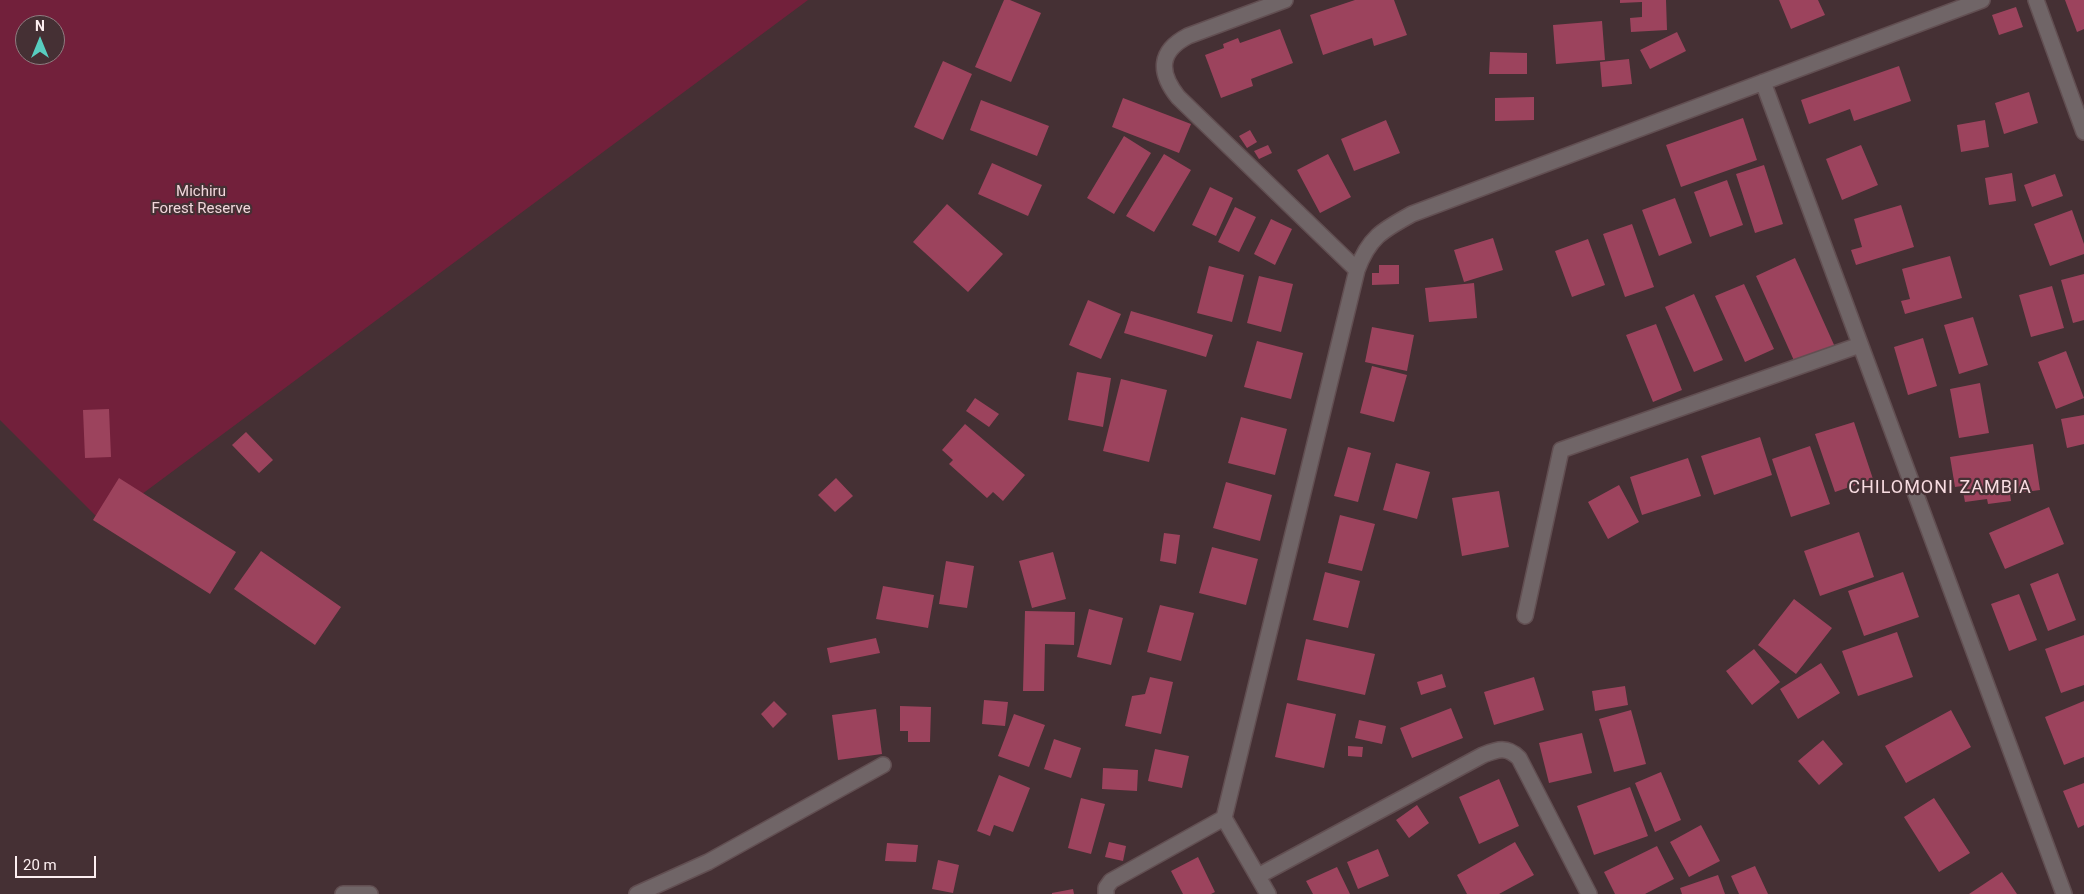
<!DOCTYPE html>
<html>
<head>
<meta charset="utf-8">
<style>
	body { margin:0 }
	#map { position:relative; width:2084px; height:894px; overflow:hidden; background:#453034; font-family:Roboto,sans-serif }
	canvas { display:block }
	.north { position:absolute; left:15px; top:15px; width:50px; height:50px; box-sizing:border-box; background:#453034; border:1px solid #8f7c80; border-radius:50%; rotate:0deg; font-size:14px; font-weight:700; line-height:20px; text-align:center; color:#fdeff1 }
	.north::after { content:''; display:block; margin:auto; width:18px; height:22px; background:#58cec0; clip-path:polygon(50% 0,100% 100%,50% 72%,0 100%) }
	.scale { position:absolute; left:15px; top:856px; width:81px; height:22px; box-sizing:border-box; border:2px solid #fdeff1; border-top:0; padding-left:6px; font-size:15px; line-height:18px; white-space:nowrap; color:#fdeff1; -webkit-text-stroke:4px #453034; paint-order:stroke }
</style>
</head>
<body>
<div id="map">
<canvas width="2084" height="894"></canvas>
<div class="north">N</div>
<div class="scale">20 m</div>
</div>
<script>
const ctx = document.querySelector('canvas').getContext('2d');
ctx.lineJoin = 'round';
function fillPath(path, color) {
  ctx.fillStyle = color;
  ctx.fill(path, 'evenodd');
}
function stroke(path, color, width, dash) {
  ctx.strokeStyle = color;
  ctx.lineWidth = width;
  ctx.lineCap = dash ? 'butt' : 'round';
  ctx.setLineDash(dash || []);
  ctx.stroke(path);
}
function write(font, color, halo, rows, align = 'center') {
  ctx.font = font + ' Roboto,sans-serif';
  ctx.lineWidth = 4.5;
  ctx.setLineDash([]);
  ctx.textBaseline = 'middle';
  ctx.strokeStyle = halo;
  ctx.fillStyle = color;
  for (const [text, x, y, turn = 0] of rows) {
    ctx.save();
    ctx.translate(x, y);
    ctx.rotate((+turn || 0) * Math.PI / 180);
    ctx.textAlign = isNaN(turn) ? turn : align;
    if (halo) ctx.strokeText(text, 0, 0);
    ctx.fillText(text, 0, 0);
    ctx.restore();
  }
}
const green = new Path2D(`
	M0,0H808L103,523L0,420ZM25,25H55V55H25Z`);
const building = new Path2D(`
	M1004,0H1010L1041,13L1011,82L975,67Z
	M1355,0H1394L1407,35L1374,46L1372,38L1323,55L1310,15Z
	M1620,0H1666L1667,30L1631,32L1630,18L1642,17V2L1620,3Z
	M1779,0H1818L1825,15L1791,29Z
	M2065,0H2084V29L2077,32Z
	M2016,7L2023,27L1999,35L1992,15Z
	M1602,21L1605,60L1556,64L1553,25Z
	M1280,29L1293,63L1251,79L1253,86L1221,98L1205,55L1224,48L1223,44L1238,38L1240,43Z
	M1677,32L1686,51L1650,69L1640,50Z
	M1490,52L1527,53V74H1489Z
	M1629,59L1632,84L1602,87L1600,62Z
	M943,61L972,74L943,140L914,127Z
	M1899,66L1911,101L1854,121L1850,109L1809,124L1801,100Z
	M2029,92L2038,123L2004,134L1995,103Z
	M1534,97V120L1495,121V98Z
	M1123,98L1191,124L1179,153L1112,127Z
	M981,100L1049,126L1037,156L970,130Z
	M1743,118L1757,160L1681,187L1666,145Z
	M1386,120L1400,153L1354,171L1341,139Z
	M1985,120L1989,147L1961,152L1957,125Z
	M1250,130L1257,142L1247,148L1239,136Z
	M1124,136L1151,153L1114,214L1087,198Z
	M1268,145L1272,153L1259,159L1254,151Z
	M1861,145L1878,185L1842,200L1826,159Z
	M1164,154L1191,170L1154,232L1126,216Z
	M1328,154L1351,197L1320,213L1297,170Z
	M992,163L1042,185L1028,216L978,194Z
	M1764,165L1783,224L1755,233L1736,174Z
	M2012,173L2016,201L1989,205L1985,178Z
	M2055,174L2063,196L2032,207L2024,185Z
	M1727,180L1743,225L1710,237L1694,192Z
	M1210,187L1233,198L1216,236L1192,225Z
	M1675,198L1692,243L1659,256L1642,210Z
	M947,204L1003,254L968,292L913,242Z
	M1901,205L1914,247L1856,265L1851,250L1862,247L1854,219Z
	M1235,207L1256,217L1239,252L1218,242Z
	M2072,210L2084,244V254L2050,266L2034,224Z
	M1271,219L1292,229L1275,265L1254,254Z
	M1632,224L1654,287L1625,297L1603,234Z
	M1493,238L1503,270L1464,282L1454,250Z
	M1588,239L1605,285L1572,297L1555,251Z
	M1950,256L1962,298L1905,314L1901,301L1910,299L1902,269Z
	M1795,258L1835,347L1796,365L1756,276Z
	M1379,265H1399V284L1372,285V273H1379Z
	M1209,266L1244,275L1232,322L1197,313Z
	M2084,274V320L2073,323L2061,280Z
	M1259,276L1293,284L1281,332L1247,323Z
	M1474,283L1477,318L1429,322L1425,288Z
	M1744,284L1774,349L1745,362L1715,296Z
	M2052,286L2064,328L2031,337L2019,295Z
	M1694,294L1723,360L1694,372L1665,307Z
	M1088,300L1121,314L1101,359L1069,345Z
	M1131,311L1213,335L1206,357L1124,333Z
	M1973,317L1988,365L1959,374L1944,325Z
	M1656,324L1682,390L1653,402L1626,335Z
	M1372,327L1414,335L1407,371L1365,362Z
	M1923,338L1937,386L1908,395L1894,347Z
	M1257,341L1303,353L1291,399L1244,387Z
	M2066,351L2084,398L2056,409L2038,362Z
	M1372,366L1407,375L1394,422L1360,413Z
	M1077,372L1111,378L1103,427L1068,420Z
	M1121,379L1167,390L1149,462L1103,451Z
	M1980,383L1989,433L1959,438L1950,389Z
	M975,398L999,414L989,427L966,411Z
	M109,409L111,457L85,458L83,410Z
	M2084,415V444L2067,448L2061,419Z
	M1241,417L1287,429L1275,475L1228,463Z
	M1854,422L1873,479L1835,492L1815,434Z
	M965,424L1025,475L1003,501L993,492L987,498L949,464L953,460L942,450Z
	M246,432L273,460L259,473L232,445Z
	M1760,437L1772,475L1714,495L1701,456Z
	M2033,444L2040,490L2010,494L2011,501L1988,504L1987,499L1965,502L1962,486L1955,487L1950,457Z
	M1810,446L1830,504L1791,517L1772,459Z
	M1348,447L1371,453L1358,502L1334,496Z
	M1688,458L1701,496L1642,515L1630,477Z
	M1396,463L1430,472L1417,519L1383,510Z
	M119,478L236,552L210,594L93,520Z
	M836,478L853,496L835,512L818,495Z
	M1226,482L1272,495L1260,541L1213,528Z
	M1619,485L1639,522L1608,539L1588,502Z
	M1499,491L1509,547L1462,556L1452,498Z
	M2049,507L2064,544L2005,569L1989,533Z
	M1340,515L1375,524L1362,571L1328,563Z
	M1859,532L1874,577L1820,596L1804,551Z
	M1164,533L1180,535L1176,564L1160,561Z
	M1212,547L1258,559L1246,605L1199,593Z
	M261,551L341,607L315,645L234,589Z
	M1053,552L1066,599L1032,608L1019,561Z
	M946,561L974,566L967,608L939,604Z
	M1325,572L1360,581L1348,628L1313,620Z
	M1903,572L1919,617L1864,636L1848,591Z
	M2058,573L2076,620L2048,631L2030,584Z
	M883,586L934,595L928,628L876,619Z
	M2019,594L2037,640L2009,651L1991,604Z
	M1794,599L1832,628L1796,674L1758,645Z
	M1160,605L1194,613L1181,661L1147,652Z
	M1089,609L1123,618L1111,665L1077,657Z
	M1025,611L1075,612L1074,645L1045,644L1044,691H1023Z
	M1897,632L1913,677L1858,696L1842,651Z
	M2084,635V685L2061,693L2045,649Z
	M876,638L880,653L830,663L827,648Z
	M1306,639L1375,654L1365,695L1297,680Z
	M1754,649L1780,682L1752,705L1726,671Z
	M1821,663L1840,693L1798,719L1780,689Z
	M1442,674L1446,687L1421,695L1417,682Z
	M1150,677L1173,682L1161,734L1125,726L1132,696L1145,694Z
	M1534,677L1544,710L1494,725L1484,692Z
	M1625,686L1628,705L1595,711L1592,691Z
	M984,700L1008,702L1005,726L982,724Z
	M774,701L787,714L773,728L761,714Z
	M2084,701V757L2064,765L2045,717Z
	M1287,703L1336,714L1324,768L1275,757Z
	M900,706L931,707L930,742H908V731H900Z
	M1451,708L1463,738L1412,758L1400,728Z
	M876,709L882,754L838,760L832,715Z
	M1631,710L1646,764L1614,772L1599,719Z
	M1951,710L1971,747L1906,783L1885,746Z
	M1014,714L1045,725L1029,767L998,756Z
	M1359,720L1386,726L1382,744L1355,738Z
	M1582,733L1592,773L1549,783L1539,743Z
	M1054,739L1081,748L1071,778L1044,769Z
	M1823,740L1843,764L1819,785L1798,761Z
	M1348,746L1363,747L1362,757L1348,756Z
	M1155,749L1189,756L1182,788L1148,781Z
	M1103,768L1138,770L1137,791L1102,789Z
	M1661,772L1681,820L1655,832L1635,783Z
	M999,775L1030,788L1013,832L994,825L990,836L977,831Z
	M1499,779L1519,826L1479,844L1459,797Z
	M2084,783V825L2078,828L2063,791Z
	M1630,787L1648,836L1594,855L1577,806Z
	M1081,798L1105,804L1091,854L1068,848Z
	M1934,798L1970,853L1939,872L1904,817Z
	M1417,805L1429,823L1409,838L1396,820Z
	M1701,825L1720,861L1689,877L1670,842Z
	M1109,842L1126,846L1123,861L1105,857Z
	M1515,842L1534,875L1499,894H1467L1457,875Z
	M887,843L918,845L916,862L885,861Z
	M1657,846L1674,879L1645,894H1615L1604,872Z
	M1378,849L1389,876L1358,889L1347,862Z
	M1198,857L1215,892L1211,894H1183L1171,871Z
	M938,860L959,865L953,893L932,889Z
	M1755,866L1768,894H1739L1731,876Z
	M1337,867L1350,894H1313L1306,881Z
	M2002,872L2017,894H1969Z
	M1718,875L1725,894H1682L1680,888Z
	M1073,889L1074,894H1052V893Z`);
const minor = new Path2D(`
	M1285,0L1188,36C1159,51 1158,72 1178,97L1357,270
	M2036,0L2084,132
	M1763,82L2064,894
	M1525,616L1561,450L1860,345
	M1258,876L1483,755C1498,749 1507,746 1519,758L1589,894
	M343,894H370
	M637,894L708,862L883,765
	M1106,894V888L1111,881L1224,818
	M1268,894L1224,818L1357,270C1369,237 1383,230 1412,214L1982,0`);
const parkNames = [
	["Michiru",201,192],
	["Forest Reserve",201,209]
];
const quarterNames = [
	["CHILOMONI ZAMBIA",1940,488]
];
fillPath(green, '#72203b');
fillPath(building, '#9c435d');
stroke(minor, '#624f52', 18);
stroke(minor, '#706567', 15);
write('15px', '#f1d6db', '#453034', parkNames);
ctx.letterSpacing = '1px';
write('18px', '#f8dce1', '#453034', quarterNames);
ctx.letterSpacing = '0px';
</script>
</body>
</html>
